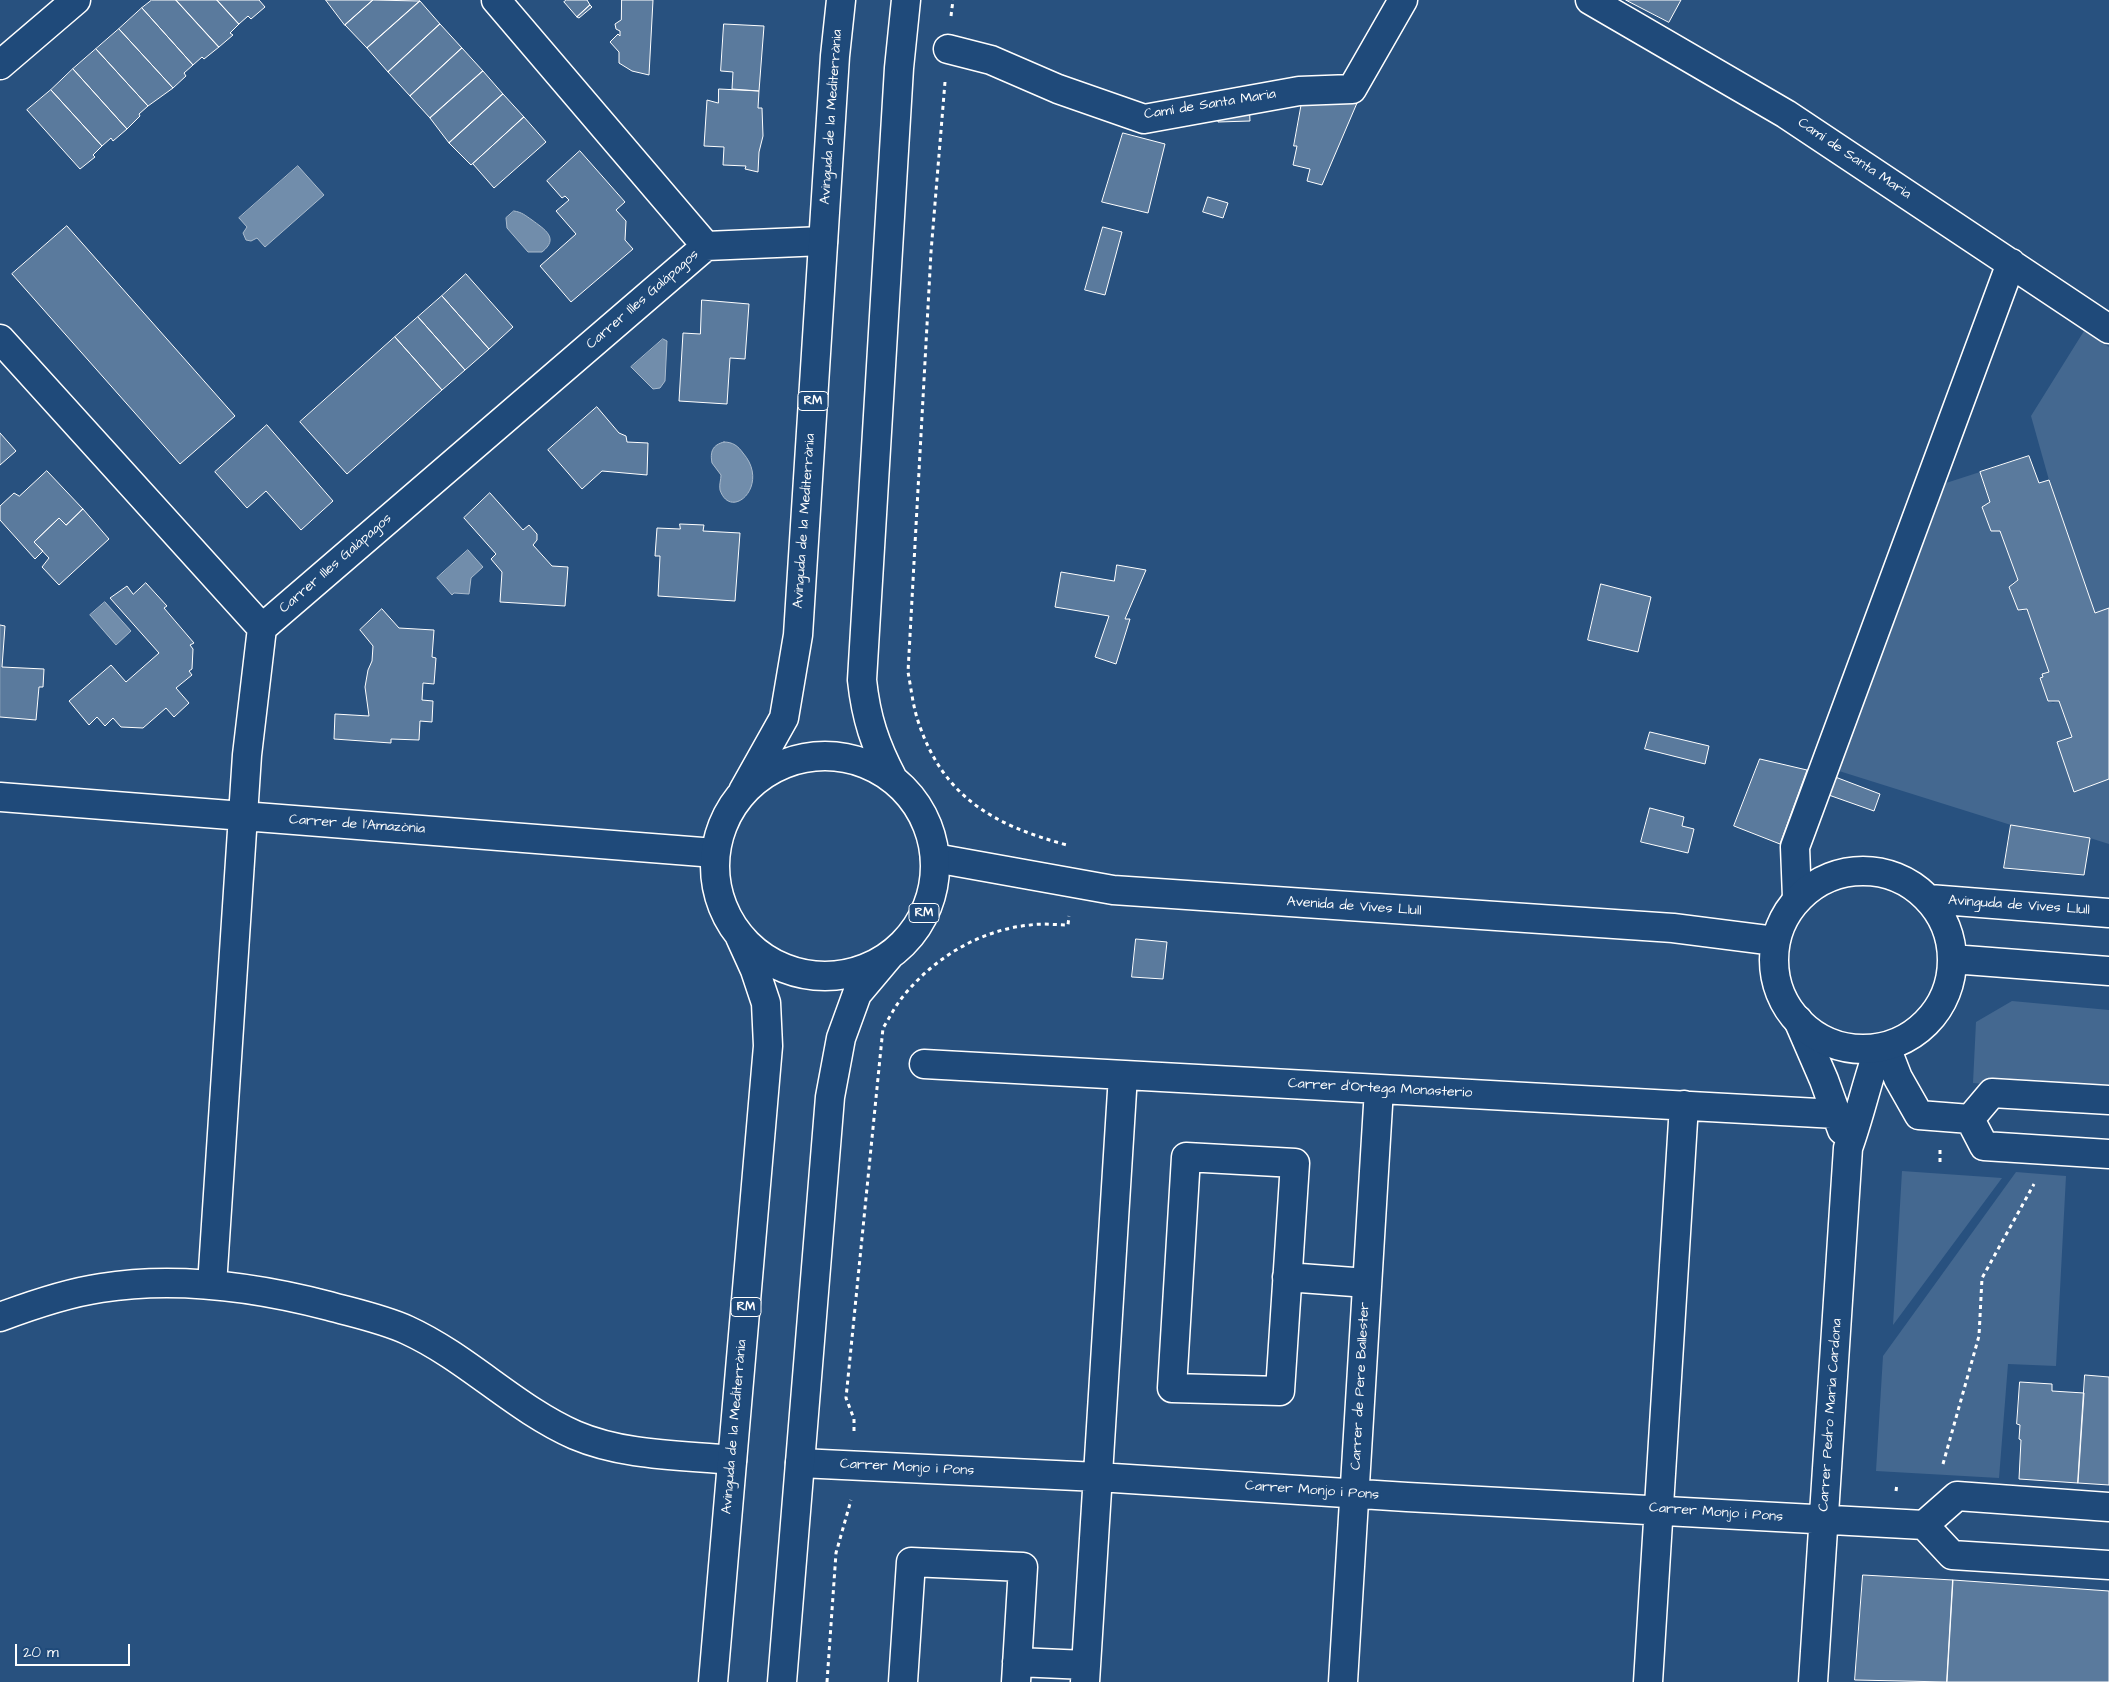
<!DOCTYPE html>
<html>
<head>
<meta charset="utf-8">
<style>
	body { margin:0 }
	#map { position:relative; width:2109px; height:1682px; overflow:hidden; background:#28517f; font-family:"Architects Daughter",sans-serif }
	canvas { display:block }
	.scale { position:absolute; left:15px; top:1644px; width:115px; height:22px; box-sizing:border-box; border:2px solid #fff; border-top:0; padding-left:6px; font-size:15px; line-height:18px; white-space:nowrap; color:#fff; -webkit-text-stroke:4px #1f4a7a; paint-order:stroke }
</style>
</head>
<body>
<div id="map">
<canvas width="2109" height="1682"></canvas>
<div class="scale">20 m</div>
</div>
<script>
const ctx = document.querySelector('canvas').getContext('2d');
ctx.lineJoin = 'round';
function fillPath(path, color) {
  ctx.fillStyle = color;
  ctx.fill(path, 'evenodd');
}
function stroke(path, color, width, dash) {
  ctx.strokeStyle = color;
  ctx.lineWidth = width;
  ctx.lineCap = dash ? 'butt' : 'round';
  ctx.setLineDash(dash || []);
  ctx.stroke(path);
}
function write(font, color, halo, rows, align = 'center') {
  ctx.font = font + ' "Architects Daughter",sans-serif';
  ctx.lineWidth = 4;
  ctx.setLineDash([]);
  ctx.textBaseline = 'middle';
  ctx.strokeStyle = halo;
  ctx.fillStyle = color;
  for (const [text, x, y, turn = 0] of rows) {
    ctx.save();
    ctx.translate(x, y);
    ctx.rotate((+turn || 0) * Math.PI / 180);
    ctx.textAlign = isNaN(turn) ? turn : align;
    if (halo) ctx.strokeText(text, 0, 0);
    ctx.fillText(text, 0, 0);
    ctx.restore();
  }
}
const green = new Path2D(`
	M2084,331L2109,347V608L2095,613L2049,480L2031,416Z
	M1980,472L1990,502L1982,508L1991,531H2000L2018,580L2012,583L2013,585L2022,611L2027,609L2049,672L2043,674V677L2040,678L2048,701L2053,703L2059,701L2072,737L2057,742L2074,791L2109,779V844L2090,838L2011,825L1839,771L1946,483Z
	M2012,1001L2109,1010V1093L1973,1083L1976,1022Z
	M1902,1171L2002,1178L1893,1325Z
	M2016,1172L2066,1176L2056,1366L2008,1364L1999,1478L1876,1471L1883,1356Z`);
const water = new Path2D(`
	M298,166L324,195L265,247L257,238L251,241L246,240L243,233L247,227L239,218Z
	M514,211C522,212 526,216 532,220C544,229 560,238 542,252H528L507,228L506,218Z
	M663,339L667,341L665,381L660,388L653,389L631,367Z
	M724,442C733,442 738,446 743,453C771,485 731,522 720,490C719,484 721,480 721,475L712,463C710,452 712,445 724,442Z
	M468,550L483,567L471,578L469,594L454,593L452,595L437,578Z
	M105,602L131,631L116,645L90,615Z`);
const building = new Path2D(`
	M152,0H176L219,47L204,59L202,57L193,65L142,8Z
	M176,0H217L239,24L230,33L233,35L219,47Z
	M217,0H259L265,7L251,19L248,16L239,24Z
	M326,0H373L345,25Z
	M373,0L420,1L367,48L345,25Z
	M567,0H587L590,5L577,17L564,2Z
	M622,0H653L649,75L632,71L619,63V52L610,42L618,34L620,36V31L616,29L615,24L621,20Z
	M1626,0H1681L1669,22Z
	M420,1L440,24L388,72L367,48Z
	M590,5L592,7L579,18L577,17Z
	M142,8L193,65L184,73L186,76L173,88L119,29Z
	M440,24L462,48L410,96L388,72Z
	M724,24L764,26L759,91L732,89L733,72L721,71Z
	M119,29L173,88L148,106L96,49Z
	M462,48L483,71L430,118L410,96Z
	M96,49L148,106L139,114L140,116L127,129L73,69Z
	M73,69L127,129L113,141L111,138L102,146L51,90Z
	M483,71L503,94L449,143L430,118Z
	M719,89L759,91L758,108H762L763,136L759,152L758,172L745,169L746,166L723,165L724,147L704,146L707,100L718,103Z
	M51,90L102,146L93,155L95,157L80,169L27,110Z
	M503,94L524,117L471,165L449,143Z
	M1249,102L1250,121L1218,122V106Z
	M1302,102L1357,103L1322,185L1307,181L1310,169L1293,165L1297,146H1294Z
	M524,117L546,142L494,188L473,164Z
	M1123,133L1165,144L1148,213L1102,202Z
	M580,151L625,202L616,210L626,221L625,240L633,249L571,302L540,266L576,234L556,211L569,200L565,196L562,198L547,181Z
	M1208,197L1228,203L1223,218L1203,212Z
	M67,226L235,416L180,464L12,274Z
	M1103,227L1122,232L1105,295L1085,290Z
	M466,274L513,327L489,349L442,296Z
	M442,296L489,349L465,370L418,317Z
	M702,300L749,304L745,359L730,358L727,404L679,401L683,333L700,334Z
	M418,317L465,370L442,390L395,337Z
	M395,337L442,390L347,474L300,422Z
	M597,407L619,433L626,436L627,442L648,443L647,475L602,471L582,489L548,450Z
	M267,425L333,501L301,530L266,491L247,508L215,472Z
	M0,433L16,451L0,465Z
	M2029,456L2039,483L2049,480L2095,613L2109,608V779L2074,792L2057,742L2072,737L2059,701H2048L2040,678L2043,677L2042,674L2049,672L2027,609L2018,610L2009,587L2018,580L2000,531H1991L1982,507L1990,502L1980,472Z
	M47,471L83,509L66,525L59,518L34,542L43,551L35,559L0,520V506L14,493L19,496Z
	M490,493L523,530L529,525L537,534V540L533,545L552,566L568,567L565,606L500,602L502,572L491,559L496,554L464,518Z
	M83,509L109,539L59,585L42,567L49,558L34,542L59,518L66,525Z
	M680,524L704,525L703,531L740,533L735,601L658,596L660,556H655L657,528L680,529Z
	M1117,565L1146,570L1125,619H1130L1116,664L1095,657L1109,616L1055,607L1061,572L1114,581Z
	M146,583L167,606L164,608L194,643L190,645L193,649L192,669L189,671L192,675L176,688L189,703L174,717L166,708L143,728L121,727L113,718L105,726L97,717L89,725L69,701L111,665L126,682L159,653L110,598L127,586L133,594Z
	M1601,584L1651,597L1638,652L1588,640Z
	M382,609L399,628L434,630L432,657L436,658L434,684L423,683L422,700L433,701L432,722L420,721L419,740L391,739V743L334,739L335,714L369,716L365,687L368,670L372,661L373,646L360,630Z
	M0,625L5,626L2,667L44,669L43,687H39L36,720L0,717Z
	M1650,732L1709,746L1705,764L1645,749Z
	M1760,759L1807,770L1780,844L1734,826Z
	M1830,775L1880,794L1874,811L1823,793Z
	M1650,808L1684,817L1682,826L1694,829L1688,853L1641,842Z
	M2011,825L2090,838L2084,875L2004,868Z
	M1136,939L1167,942L1163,979L1132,977Z
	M2085,1375L2109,1377V1485L2078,1483Z
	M2020,1382L2052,1384V1391L2084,1393L2078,1483L2019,1479L2021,1440L2019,1439L2020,1425L2017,1424Z
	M1863,1575L1953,1580L1947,1682L1855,1680Z
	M1953,1580L2109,1591V1682H1947Z`);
const path = new Path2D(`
	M951,16L953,0
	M945,82L931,252L908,672C911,688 913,706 918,721C943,797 993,825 1067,845
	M1940,1162V1150
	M854,1431V1419L846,1398L883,1028C889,1019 894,1008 901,999C932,959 979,930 1030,925C1043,923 1056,925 1068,925L1069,916
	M1943,1464L1979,1336L1982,1278L2034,1184
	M1896,1491L1897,1484
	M827,1682L836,1553L851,1500`);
const street = new Path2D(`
	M1590,0L1786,114L2109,329
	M948,49L991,60L1058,89L1144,119L1299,91L1352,89L1403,0
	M0,65L76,0
	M706,246L823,241
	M0,339L262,628L706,246L496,0
	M0,797L715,853
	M1797,898L1795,847L2011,263
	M1798,1020L1824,1080L1842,1130
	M1886,1047L1898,1078L1919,1115L1970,1119
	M924,1064L1836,1114
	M2109,1100L1992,1093L1970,1119L1984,1146L2109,1154
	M1186,1157L1295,1163L1280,1391L1172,1388Z
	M1287,1277L1367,1283
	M212,1285L247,755L262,628
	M0,1317C32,1305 67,1293 101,1288C176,1276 256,1287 329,1306C354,1313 383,1319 407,1330C468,1358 514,1408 575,1435C624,1456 681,1455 732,1460
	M800,1463L1098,1477L1407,1497L1924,1525
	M2109,1507L1957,1496L1924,1525L1952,1555L2109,1565
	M1017,1662L1086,1665
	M903,1682L911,1562L1023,1567L1016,1682
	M1085,1682L1123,1075
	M1343,1682L1379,1089
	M1648,1682L1684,1105
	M1813,1682L1848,1148C1860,1115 1867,1081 1879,1048`);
const secondary = new Path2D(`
	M935,858L1113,890L1673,928L1775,941
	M1774 960a89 89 0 1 1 178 0a89 89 0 1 1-178 0Z
	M1929,899L2109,913
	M1952,959L2109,971`);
const primary = new Path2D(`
	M715 866a110 110 0 1 1 220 0a110 110 0 1 1-220 0Z
	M893,779C875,745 866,718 862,680L899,68L906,0
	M743,791L784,718L798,635L835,56L841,0
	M713,1682L768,1046L766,1003L755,970L740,937
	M782,1682L830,1097L841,1038L857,994L889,956`);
const shields = [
	[813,401,30],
	[924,913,30],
	[746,1307,30]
];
const shieldNames = [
	["RM",813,401],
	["RM",924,913],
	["RM",746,1307]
];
const streetNames = [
	["Camí de Santa Maria",1210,105,-9],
	["Avinguda de la Mediterrània",832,117,-86],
	["Camí de Santa Maria",1854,159,34],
	["Carrer Illes Galápagos",643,300,-41],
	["Avinguda de la Mediterrània",805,521,-86],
	["Carrer Illes Galápagos",336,564,-41],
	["Carrer de l'Amazònia",357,825,4],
	["Avinguda de Vives Llull",2019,906,4],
	["Avenida de Vives Llull",1354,907,4],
	["Carrer d'Ortega Monasterio",1380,1089,3],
	["Carrer de Pere Ballester",1361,1386,-87],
	["Carrer Pedro Maria Cardona",1831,1415,-86],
	["Avinguda de la Mediterrània",735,1427,-85],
	["Carrer Monjo i Pons",907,1468,3],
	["Carrer Monjo i Pons",1312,1491,4],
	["Carrer Monjo i Pons",1716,1513,4]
];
fillPath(green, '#446890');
fillPath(water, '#718dab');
stroke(water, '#aabbcd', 1);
fillPath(building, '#5a7a9d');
stroke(building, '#fff', 1);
stroke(street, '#fff', 31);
stroke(secondary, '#fff', 31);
stroke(primary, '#fff', 31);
stroke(path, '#fff', 3, [4, 4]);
stroke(street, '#1f4a7a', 28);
stroke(secondary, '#1f4a7a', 28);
stroke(primary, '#1f4a7a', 28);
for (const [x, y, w] of shields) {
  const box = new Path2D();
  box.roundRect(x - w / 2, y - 9.5, w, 19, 4);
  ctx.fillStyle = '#1f4a7a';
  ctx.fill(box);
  stroke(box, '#fff', 1);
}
write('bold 12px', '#fff', null, shieldNames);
write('14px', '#fff', '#1f4a7a', streetNames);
</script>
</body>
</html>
